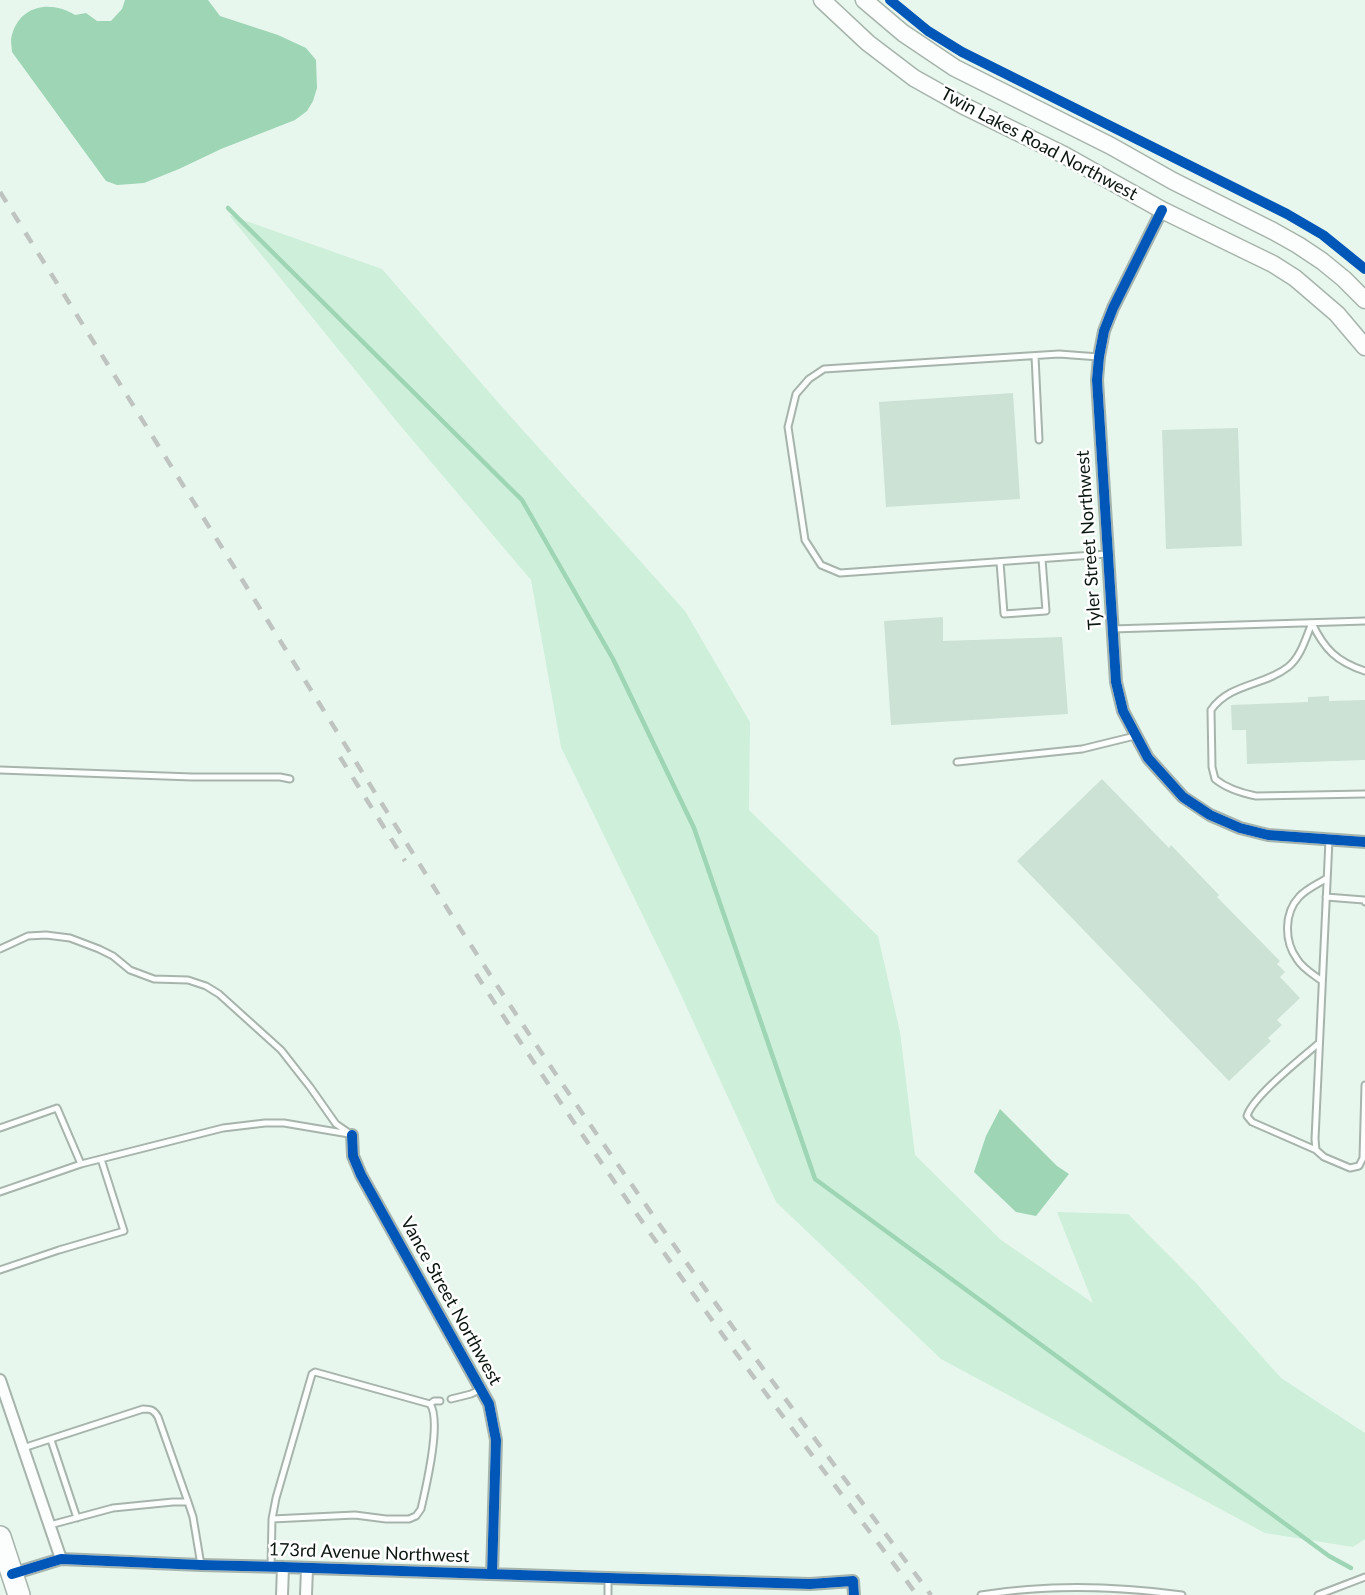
<!DOCTYPE html>
<html>
<head>
<meta charset="utf-8">
<style>
	body { margin:0 }
	canvas { display:block; background:#e7f7ed }
</style>
</head>
<body>
<canvas width="1365" height="1595"></canvas>
<script>
const ctx = document.querySelector('canvas').getContext('2d');
ctx.lineJoin = 'round';
function fillPath(path, color) {
  ctx.fillStyle = color;
  ctx.fill(path, 'evenodd');
}
function stroke(path, color, width, dash) {
  ctx.strokeStyle = color;
  ctx.lineWidth = width;
  ctx.lineCap = dash ? 'butt' : 'round';
  ctx.setLineDash(dash || []);
  ctx.stroke(path);
}
function write(font, color, halo, rows, align = 'center') {
  ctx.font = font + ' Lato,sans-serif';
  ctx.lineWidth = 5;
  ctx.setLineDash([]);
  ctx.textBaseline = 'middle';
  ctx.strokeStyle = halo;
  ctx.fillStyle = color;
  for (const [text, x, y, turn = 0] of rows) {
    ctx.save();
    ctx.translate(x, y);
    ctx.rotate((+turn || 0) * Math.PI / 180);
    ctx.textAlign = isNaN(turn) ? turn : align;
    if (halo) ctx.strokeText(text, 0, 0);
    ctx.fillText(text, 0, 0);
    ctx.restore();
  }
}
const green = new Path2D(`
	M229,215L382,269L503,408L685,611L750,722L749,810L878,936L900,1032L915,1155L1001,1240L1093,1303L1057,1212L1128,1214L1196,1283L1281,1378L1365,1433V1539L1353,1547L1265,1533L941,1359L776,1202L676,984L561,747L531,580L399,424Z`);
const water = new Path2D(`
	M125,0H208L220,16L278,35L306,48L316,60L317,88L313,101L307,111L295,120L221,149L179,169L144,183L117,185L106,181L12,52C12,47 10,40 12,35C20,5 51,0 75,15L86,13L97,21H111L122,9Z
	M1000,1109L1057,1166L1069,1174L1036,1216L1016,1212L974,1172L986,1136Z`);
const stream = new Path2D(`
	M228,208L522,500L613,659L694,828L815,1179L1329,1556L1351,1568`);
const building = new Path2D(`
	M1013,393L1020,499L886,507L879,402Z
	M1238,428L1242,546L1166,549L1162,430Z
	M943,617V641L1062,637L1068,714L891,725L884,621Z
	M1329,696V701L1365,700V760L1247,764L1246,730H1232L1231,705L1308,702V697Z
	M1102,779L1169,848L1171,845L1219,895L1217,897L1280,961L1277,964L1285,972L1280,977L1300,998L1277,1020L1282,1025L1268,1038L1271,1041L1229,1081L1017,861Z`);
const lane = new Path2D(`
	M1035,356L1039,440
	M1099,357L1059,354L824,369L809,379L796,394L788,427L805,540L821,565L840,573L1107,554
	M1000,562L1004,614L1046,611L1042,559
	M1312,623C1306,637 1301,657 1288,667C1264,686 1230,683 1211,710L1212,767L1215,779C1226,788 1241,793 1256,796L1365,794
	M1312,623C1324,649 1337,662 1365,671
	M1112,629L1365,621
	M957,762L1082,749L1135,736
	M0,770L192,777H280L290,779
	M1329,840L1315,1139L1316,1150L1324,1157L1350,1168L1359,1166L1363,1158L1365,1085
	M1326,897L1364,900L1365,902
	M0,949L28,936L46,935L70,938L99,949L113,956L130,970L154,979L188,980L206,986L219,994L281,1050L310,1087L336,1124L352,1135
	M1322,981C1314,975 1302,968 1297,959C1284,941 1284,913 1299,897C1306,889 1318,884 1327,878
	M0,1128L57,1108L81,1164
	M1316,1150L1252,1122L1247,1116C1253,1096 1302,1058 1319,1043
	M0,1192L81,1164L223,1128L265,1123H284L349,1134
	M0,1270L59,1250L124,1231L101,1159
	M451,1399L471,1394L481,1389
	M51,1440L77,1518
	M23,1448L143,1409C151,1409 154,1410 158,1417L188,1502
	M272,1519L355,1515L386,1519H409L416,1516L421,1509C426,1487 442,1421 430,1404
	M50,1525L113,1508L173,1502H188L193,1517L201,1565
	M271,1567L272,1519L276,1498L312,1374L315,1372L430,1404L434,1401H440
	M608,1595V1578
	M981,1595C1048,1584 1116,1586 1182,1595
	M1318,1595L1365,1577`);
const street = new Path2D(`
	M1162,210L1113,308L1104,331L1099,357L1097,380L1116,682L1123,711L1148,758L1183,797L1210,815L1240,828L1268,835L1365,842
	M352,1135L353,1156L361,1175L489,1404L496,1440L492,1574
	M0,1380L61,1559
	M12,1574L61,1559L201,1565L283,1567L608,1578L810,1584L853,1581L854,1595
	M282,1595L283,1567
	M306,1595L307,1569`);
const secondary = new Path2D(`
	M822,0L868,43L914,78L964,106L1064,155L1162,210L1273,264L1295,278L1337,314L1365,347
	M864,0L903,33L955,68L1111,146L1173,181L1273,231L1298,245L1322,261L1344,279L1365,300`);
const highway = new Path2D(`
	M0,1537L19,1595`);
const rail = new Path2D(`
	M0,192L447,908C504,997 562,1085 623,1172C722,1316 827,1455 931,1595
	M340,757L405,861
	M476,974C558,1101 644,1227 733,1349C794,1432 856,1513 917,1595`);
const cycleway = new Path2D(`
	M890,0L928,31L962,52L1287,214L1323,235L1365,269
	M1162,210L1113,308L1104,331L1099,357L1097,380L1116,682L1123,711L1148,758L1183,797L1210,815L1240,828L1268,835L1365,842
	M352,1135L353,1156L361,1175L489,1404L496,1440L492,1574
	M12,1574L61,1559L201,1565L283,1567L608,1578L810,1584L853,1581L854,1595`);
const streetNames = [
	["Twin Lakes Road Northwest",1039,144,28],
	["Tyler Street Northwest",1089,540,-94],
	["Vance Street Northwest",451,1301,61],
	["173rd Avenue Northwest",369,1553,2]
];
fillPath(green, '#ceefda');
fillPath(water, '#9dd5b5');
stroke(stream, '#9dd5b5', 4.5);
fillPath(building, '#cce2d5');
stroke(lane, '#a7b4ac', 9);
stroke(street, '#a7b4ac', 14);
stroke(secondary, '#a7b4ac', 19);
stroke(highway, '#a7b4ac', 24);
stroke(lane, '#fbfefc', 5);
stroke(street, '#fbfefc', 10);
stroke(secondary, '#fbfefc', 16);
stroke(highway, '#fbfefc', 21);
stroke(rail, '#bfc4c1', 4.5, [12, 12]);
stroke(cycleway, '#0057b8', 10);
write('18px', '#0b160f', '#fff', streetNames);
</script>
</body>
</html>
